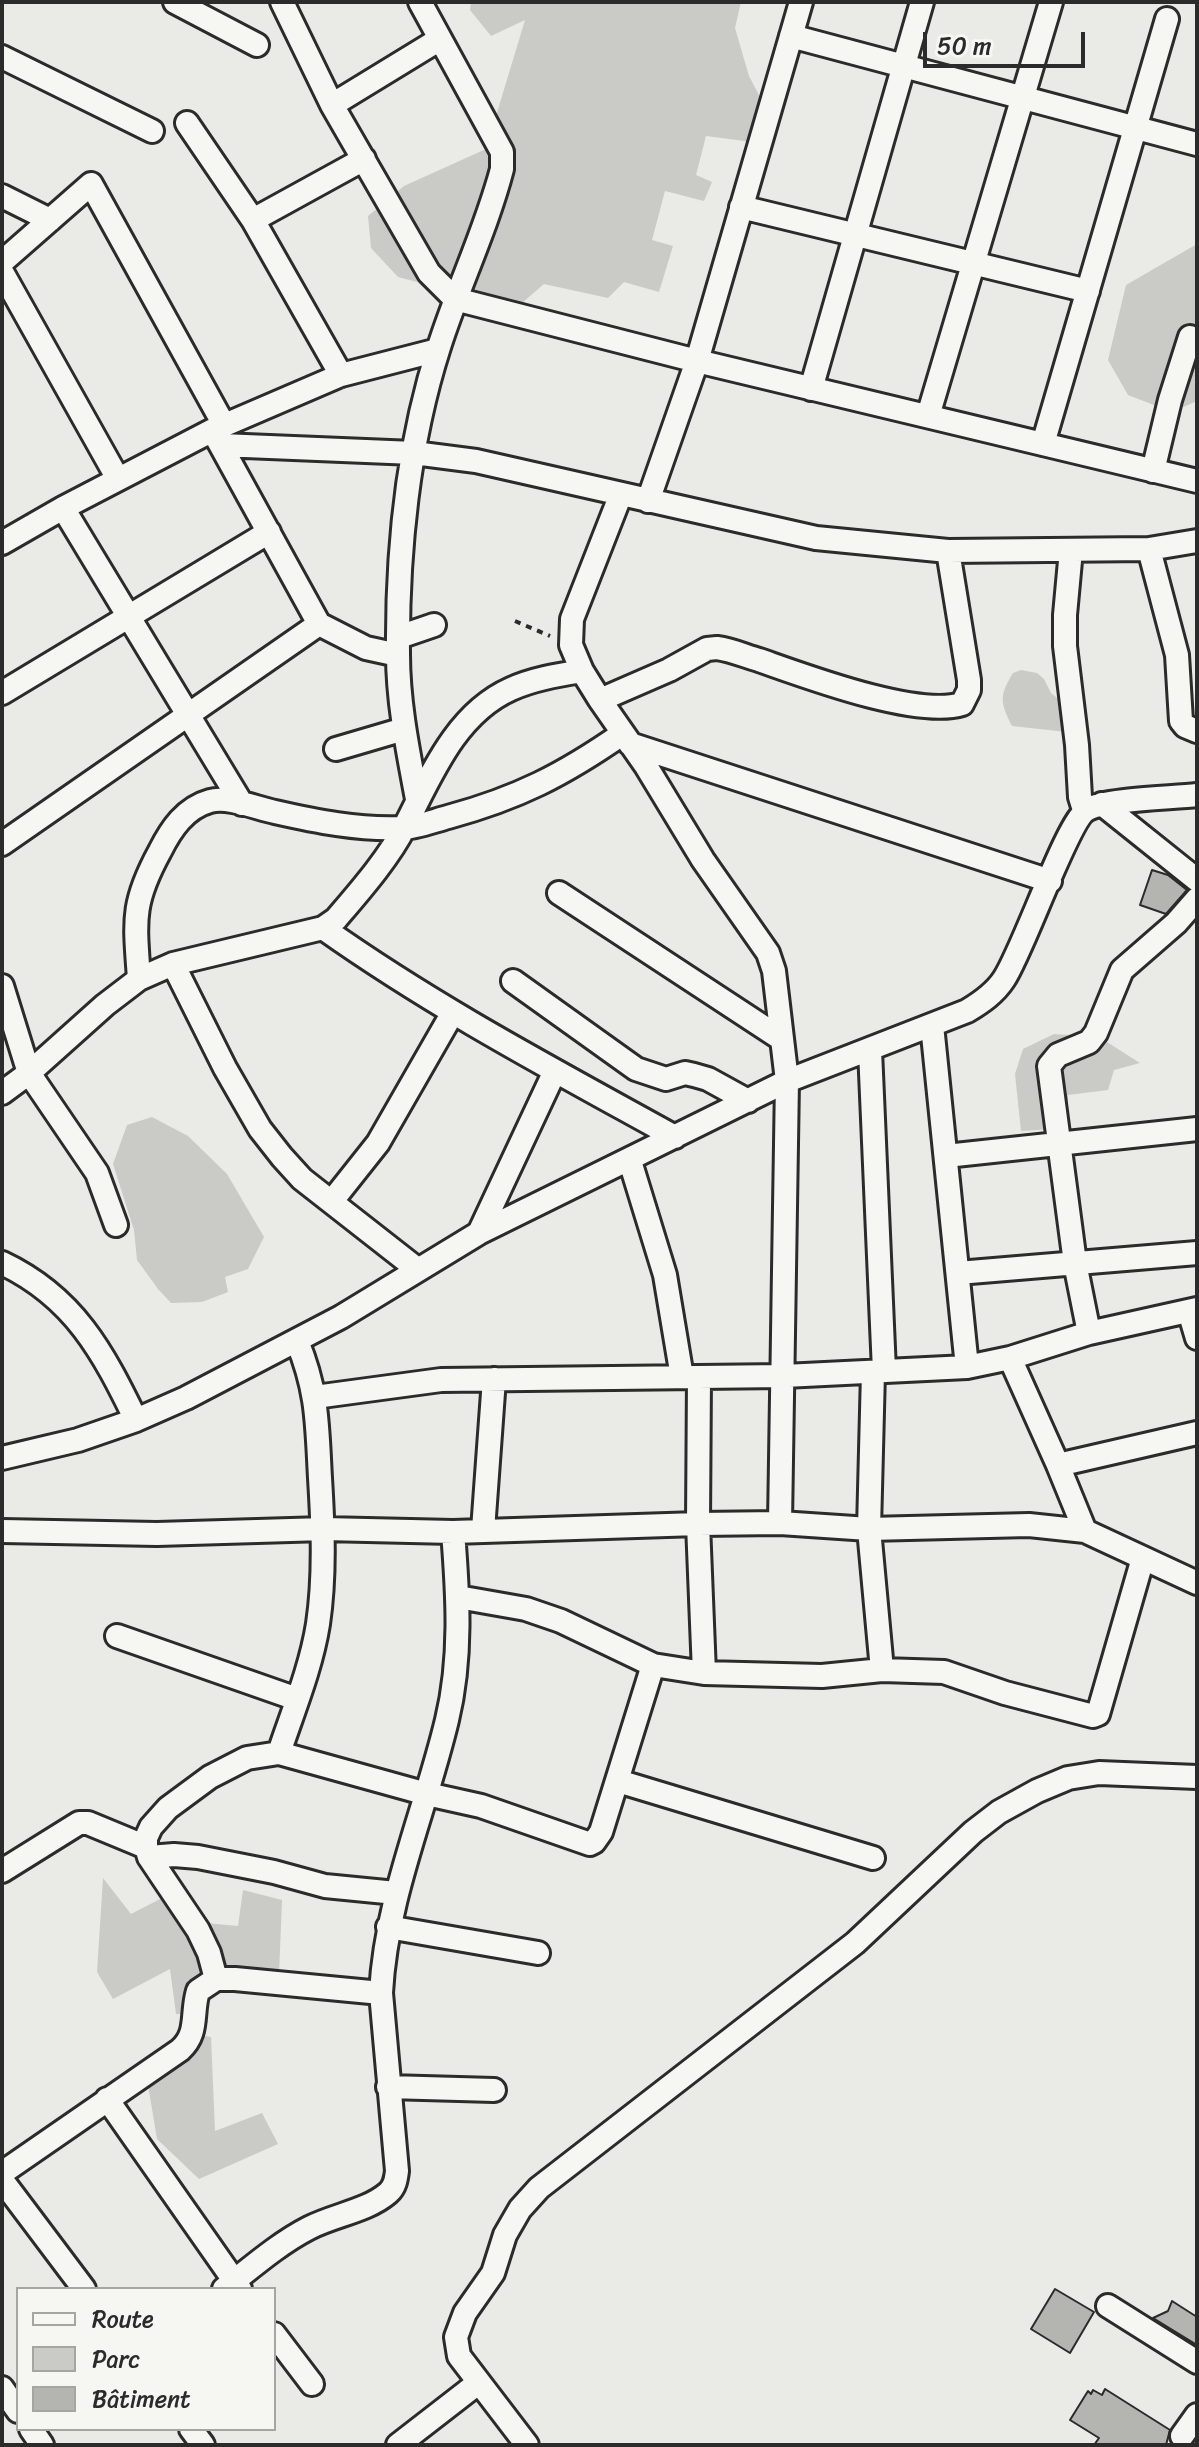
<!DOCTYPE html>
<html>
<head>
<meta charset="utf-8">
<style>
	body { margin:0 }
	#map { position:relative; width:1199px; height:2447px; overflow:hidden; background:#eaeae6; font-family:Sriracha,sans-serif }
	canvas { display:block }
	.frame { position:absolute; inset:0; border:4px solid #2b2b2b; pointer-events:none }
	.legend { position:absolute; left:16px; top:2287px; width:260px; height:144px; box-sizing:border-box; background:#f6f6f2; border:2px solid #a5a5a2; margin:0; padding:10px 14px; list-style:none; font-size:24px; color:#2b2b2b }
	.legend li { display:flex; align-items:center; gap:16px; height:40px }
	.legend b { width:40px; border:2px solid #a5a5a2 }
	.scale { position:absolute; left:923px; top:32px; width:162px; height:36px; box-sizing:border-box; border:4px solid #2b2b2b; border-top:0; padding-left:10px; font-size:24px; line-height:28px; white-space:nowrap; color:#2b2b2b; -webkit-text-stroke:6px #f6f6f2; paint-order:stroke }
</style>
</head>
<body>
<div id="map">
<canvas width="1199" height="2447"></canvas>
<div class="frame"></div>
<ul class="legend">
<li><b style="height:10px;background:#f6f6f2"></b>Route</li>
<li><b style="height:22px;background:#cacac7"></b>Parc</li>
<li><b style="height:22px;background:#b4b4b1"></b>Bâtiment</li>
</ul>
<div class="scale">50 m</div>
</div>
<script>
const ctx = document.querySelector('canvas').getContext('2d');
ctx.lineJoin = 'round';
function fillPath(path, color) {
  ctx.fillStyle = color;
  ctx.fill(path, 'evenodd');
}
function stroke(path, color, width, dash) {
  ctx.strokeStyle = color;
  ctx.lineWidth = width;
  ctx.lineCap = dash ? 'butt' : 'round';
  ctx.setLineDash(dash || []);
  ctx.stroke(path);
}
const green = new Path2D(`
	M471,2H741L735,28L749,76L761,99L752,142L706,136L696,175L712,182L704,201L665,191L652,240L673,246L659,292L624,282L608,298L544,284L522,303L482,299L398,277L371,248L368,216L404,186L486,149L525,20L491,36L470,10Z
	M1197,244V401L1172,412L1128,395L1108,360L1126,285Z
	M1021,670L1037,673L1044,679L1051,693L1067,706L1076,733L1012,726C1000,702 999,696 1013,673Z
	M1054,1034L1099,1037L1140,1063L1114,1070L1108,1090L1068,1095V1128L1021,1131L1015,1074L1023,1049Z
	M152,1117L188,1136L227,1174L264,1237L248,1269L225,1277L228,1292L202,1302L171,1303L158,1289L137,1260L134,1230L113,1164L127,1125Z
	M103,1878L131,1914L168,1895L206,1923L238,1926L243,1890L282,1900L279,1975L200,1991L191,2014H176L170,1969L113,1999L97,1972Z
	M193,2034L211,2037L215,2131L262,2113L278,2144L199,2179L157,2139L145,2067Z`);
const building = new Path2D(`
	M1152,870L1168,875L1187,890L1166,914L1140,905Z
	M1055,2289L1094,2312L1070,2353L1031,2329Z
	M1172,2301L1197,2317V2345L1153,2318L1168,2311Z
	M1105,2389L1170,2430L1166,2445H1094L1099,2438L1070,2420L1088,2391L1091,2394L1093,2390L1102,2395Z`);
const path = new Path2D(`
	M515,621L550,636`);
const minor = new Path2D(`
	M175,2L257,45
	M282,2L332,105L429,273L455,299L697,361L1197,481
	M791,36L1197,144
	M2,57L152,131
	M332,105L440,39
	M187,123L253,220L341,375
	M2,196L50,220
	M741,207L1088,291
	M253,220L364,159
	M2,262L91,184L224,425
	M2,272L118,479
	M811,389L922,2
	M928,416L1051,2
	M215,435L319,624L366,648L398,655
	M1043,444L1167,19
	M221,445L414,453L476,461L816,538L948,551L1149,549L1197,541
	M1153,471L1170,400L1190,337
	M621,494L572,619L571,645L582,671L600,700L646,766L703,860L768,953L774,971L787,1081L780,1523
	M648,501L697,361L801,2
	M63,508L242,804
	M2,543L63,508L213,430L341,375L438,350
	M1149,549L1177,655L1181,721L1185,726L1197,731
	M1071,550L1065,615V646L1077,745L1080,797L1084,810
	M399,637L434,625
	M2,693L269,532
	M600,700L669,670L707,649L717,648C732,650 745,656 759,660C805,676 916,718 962,704L969,690V680L948,551
	M630,744L1050,881
	M336,749L404,729
	M417,799C408,751 398,703 398,654C397,553 408,443 439,347C458,287 486,230 502,169V152L420,2
	M1102,804L1197,880
	M2,844L319,624
	M559,893L780,1038
	M323,928C436,1008 554,1070 675,1137
	M173,964L225,1068L260,1129L282,1157L302,1179L417,1269
	M139,979C135,921 131,904 160,851C171,829 185,808 210,801C228,796 256,808 275,812C315,821 359,830 401,828C416,828 433,821 448,817C518,798 563,775 622,734
	M513,981L636,1069L666,1079L685,1073L694,1075L708,1079L748,1101
	M2,986L29,1073L97,1173L116,1225
	M932,1025L967,1367
	M870,1050L884,1371
	M2,1093L29,1073L105,1005L139,979L173,964L323,928L336,919C359,892 389,858 405,826C431,776 455,714 511,689C533,679 558,675 582,671
	M946,1156L1197,1129
	M630,1161L665,1275L682,1377
	M332,1201L378,1143L452,1014
	M479,1233L555,1071
	M2,1263C74,1297 103,1352 136,1420
	M958,1273L1197,1253
	M1189,1311L1197,1338
	M1089,1333L1075,1263L1049,1066L1058,1055L1089,1042L1096,1033L1122,970L1176,923L1197,899
	M1010,1358L1058,1465L1085,1531
	M873,1372L869,1529L882,1670
	M699,1377L698,1524L704,1673
	M315,1397L441,1380L784,1376L967,1367L1010,1358L1089,1333L1197,1309
	M2,1458L78,1440L136,1420L186,1398L341,1317L479,1233L787,1081L967,1011C982,1002 995,993 1004,979C1024,949 1068,818 1088,809C1108,799 1171,798 1197,795
	M1058,1465L1197,1433
	M483,1530L494,1379
	M2,1531L157,1534L324,1529L453,1532L698,1524L780,1523L869,1529L1029,1525L1085,1531L1197,1583
	M458,1597L526,1609L561,1621L653,1665L704,1673L822,1676L882,1670L944,1672L1005,1693L1093,1716L1098,1714L1143,1558
	M117,1636L297,1699
	M279,1753C293,1711 311,1668 318,1624C325,1576 323,1527 320,1478C317,1424 318,1392 297,1341
	M618,1781L873,1858
	M149,1857L174,1855L198,1857L274,1872L325,1886L396,1893
	M2,1871L79,1823H88L146,1847
	M388,1927L538,1953
	M216,1979L209,1953L198,1930L149,1857L146,1847V1838L151,1827L168,1808L210,1777L247,1758L279,1753L427,1794L481,1806L590,1844L594,1842L601,1832L653,1665
	M388,2087L494,2090
	M107,2099L240,2289
	M2,2173L180,2050C199,2033 191,2014 198,1991L216,1979H235L381,1993
	M2,2180L84,2289
	M224,2289C251,2268 278,2244 309,2228C334,2215 367,2211 388,2193C395,2187 396,2179 397,2171L381,1993C386,1898 425,1812 447,1720C462,1658 458,1595 453,1532
	M1108,2306L1197,2362
	M274,2334L312,2384
	M2,2388L18,2411
	M31,2429L42,2445
	M191,2429L203,2445
	M1182,2436L1197,2415
	M398,2445L478,2383
	M527,2445L459,2356L456,2337L465,2313L493,2273L505,2235L520,2209L539,2188L855,1943L973,1832L999,1812L1037,1791L1068,1778L1099,1773L1197,1777`);
fillPath(green, '#cacac7');
fillPath(building, '#b4b4b1');
stroke(building, '#2b2b2b', 2);
stroke(minor, '#2b2b2b', 28);
stroke(path, '#2b2b2b', 4, [6, 6]);
stroke(minor, '#f6f6f2', 22);
</script>
</body>
</html>
